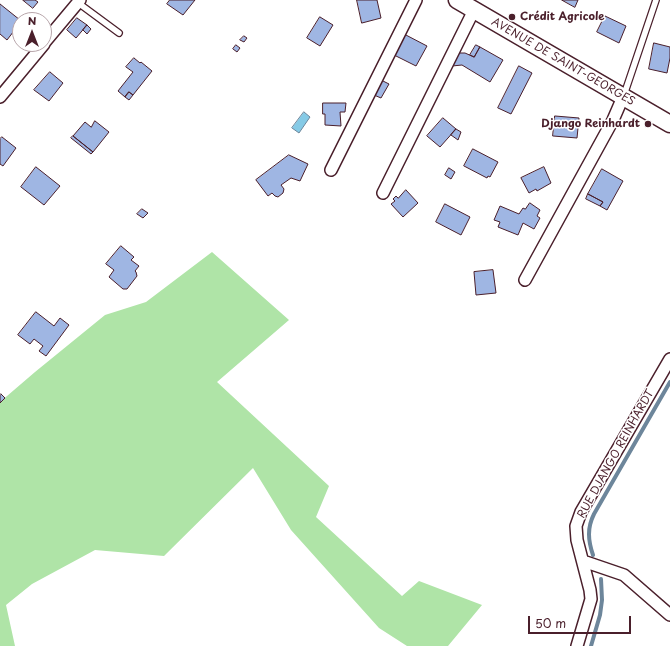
<!DOCTYPE html>
<html>
<head>
<meta charset="utf-8">
<style>
	body { margin:0 }
	#map { position:relative; width:670px; height:646px; overflow:hidden; background:#fff; font-family:"Playpen Sans",sans-serif }
	canvas { display:block }
	.north { position:absolute; left:12px; top:12px; width:40px; height:40px; box-sizing:border-box; background:#fff; border:1px solid #b7a5aa; border-radius:50%; rotate:0deg; font-size:11px; font-weight:700; line-height:16px; text-align:center; color:#4a1f2b }
	.north::after { content:''; display:block; margin:auto; width:14px; height:18px; background:#4a1f2b; clip-path:polygon(50% 0,100% 100%,50% 72%,0 100%) }
	.scale { position:absolute; left:528px; top:616px; width:103px; height:18px; box-sizing:border-box; border:2px solid #4a1f2b; border-top:0; padding-left:5px; font-size:12px; line-height:14px; white-space:nowrap; color:#4a1f2b; -webkit-text-stroke:3px #fff; paint-order:stroke }
</style>
</head>
<body>
<div id="map">
<canvas width="670" height="646"></canvas>
<div class="north">N</div>
<div class="scale">50 m</div>
</div>
<script>
const ctx = document.querySelector('canvas').getContext('2d');
ctx.lineJoin = 'round';
function fillPath(path, color) {
  ctx.fillStyle = color;
  ctx.fill(path, 'evenodd');
}
function stroke(path, color, width, dash) {
  ctx.strokeStyle = color;
  ctx.lineWidth = width;
  ctx.lineCap = dash ? 'butt' : 'round';
  ctx.setLineDash(dash || []);
  ctx.stroke(path);
}
function write(font, color, halo, rows, align = 'center') {
  ctx.font = font + ' "Playpen Sans",sans-serif';
  ctx.lineWidth = 3;
  ctx.setLineDash([]);
  ctx.textBaseline = 'middle';
  ctx.strokeStyle = halo;
  ctx.fillStyle = color;
  for (const [text, x, y, turn = 0] of rows) {
    ctx.save();
    ctx.translate(x, y);
    ctx.rotate((+turn || 0) * Math.PI / 180);
    ctx.textAlign = isNaN(turn) ? turn : align;
    if (halo) ctx.strokeText(text, 0, 0);
    ctx.fillText(text, 0, 0);
    ctx.restore();
  }
}
const green = new Path2D(`
	M212,252L289,320L217,382L329,486L316,517L402,596L419,581L482,605L448,646H407L379,628L291,530L253,468L164,556L95,550L32,584L6,605L15,646H0V402L35,372L105,315L146,302Z`);
const water = new Path2D(`
	M304,112L310,117L299,133L292,128Z`);
const stream = new Path2D(`
	M593,555C588,540 587,528 594,514L670,382
	M591,646L600,615L602,600L601,579`);
const building = new Path2D(`
	M23,0H35L38,2L33,8Z
	M170,0H195L183,15L167,4Z
	M357,0H377L381,18L362,23Z
	M562,0H578L575,7Z
	M0,4L20,20V23L7,40L0,34Z
	M605,16L626,26L619,43L597,32Z
	M320,17L333,25L320,46L307,38Z
	M77,18L87,25L76,38L67,30Z
	M87,25L91,29L87,34L83,30Z
	M404,34L427,46L416,66L394,55Z
	M244,36L247,38L244,42L240,40Z
	M654,43L670,47V58L667,73L649,69Z
	M236,45L240,48L237,52L233,49Z
	M476,45L480,47L474,57L470,55Z
	M480,47L503,60L490,82L462,65L452,66L458,53H465L474,57Z
	M134,58L140,63L141,62L152,71L133,95L129,92L125,97L118,91L133,72L126,67Z
	M519,66L532,73L511,114L498,108Z
	M50,72L63,83L49,101L34,90Z
	M381,80L389,84L381,98L374,95Z
	M129,92L133,95L129,100L125,97Z
	M323,103H346L345,112H340L341,126L325,125V114H323Z
	M555,116L579,118L577,138L553,136Z
	M443,118L456,129L440,147L427,136Z
	M95,121L109,132L93,152L73,136L85,122L91,127Z
	M456,129L461,132L458,140L451,135Z
	M73,136L93,152L91,154L71,138Z
	M2,137L16,148L3,166L0,164V139Z
	M473,149L498,162L490,177L488,176L487,178L464,166Z
	M289,155L308,164L300,181L291,178L281,185L284,189L283,193L278,197L275,196L272,193L268,196L256,180Z
	M36,167L60,186L44,205L21,187Z
	M544,167L551,183L537,191L536,189L529,193L521,178Z
	M449,168L455,172L451,179L445,175Z
	M602,169L623,181L607,210L600,206L603,202L588,194Z
	M406,190L418,203L403,217L391,204L395,201L393,199L396,196L398,198Z
	M588,194L603,202L600,206L586,199Z
	M530,203L540,210L537,216L540,218L534,229L523,223L518,235L498,227L500,222L494,220L500,206L519,214L523,208L525,209Z
	M445,204L470,217L461,235L436,222Z
	M142,209L148,213L143,218L137,214Z
	M121,246L134,257L131,260L139,266L135,271L136,272L137,276L127,289H123L109,277L114,270L106,264Z
	M493,270L496,293L476,295L474,272Z
	M36,312L54,326L60,318L69,325L46,356L39,351L43,346L34,339L30,344L18,335Z
	M1,394L5,398L0,403V395Z`);
const lane = new Path2D(`
	M77,2L119,33
	M624,95L656,0`);
const street = new Path2D(`
	M44,43L80,0
	M0,97L44,44
	M331,170L416,0
	M383,193L474,10
	M525,280L613,120L623,97
	M583,561L624,575L670,615
	M577,646L591,599L590,590L577,540L576,526L581,512L670,359`);
const secondary = new Path2D(`
	M457,0L670,124`);
const markers = [
	[512,17,4,"#4a1f2b"],
	[648,124,4,"#4a1f2b"]
];
const poiNames = [
	["Crédit Agricole",520,17],
	["Django Reinhardt",640,124,"right"]
];
const streetNames = [
	["AVENUE DE SAINT-GEORGES",563,62,30],
	["RUE DJANGO REINHARDT",616,454,-61]
];
fillPath(green, '#afe4a7');
fillPath(water, '#85cae6');
stroke(water, '#6d869b', 1);
stroke(stream, '#6d869b', 4);
fillPath(building, '#9fb6e3');
stroke(building, '#4a1f2b', 1);
stroke(lane, '#4a1f2b', 8);
stroke(street, '#4a1f2b', 14);
stroke(secondary, '#4a1f2b', 19);
stroke(lane, '#fff', 5.5);
stroke(street, '#fff', 11);
stroke(secondary, '#fff', 16);
for (const [x, y, r, color] of markers) {
  const dot = new Path2D();
  dot.arc(x, y, r, 0, 2 * Math.PI);
  ctx.fillStyle = color;
  ctx.fill(dot);
  stroke(dot, '#fff', 1.5);
}
write('bold 11px', '#4a1f2b', '#fff', poiNames, 'left');
write('11px', '#4a1f2b', '#fff', streetNames);
</script>
</body>
</html>
